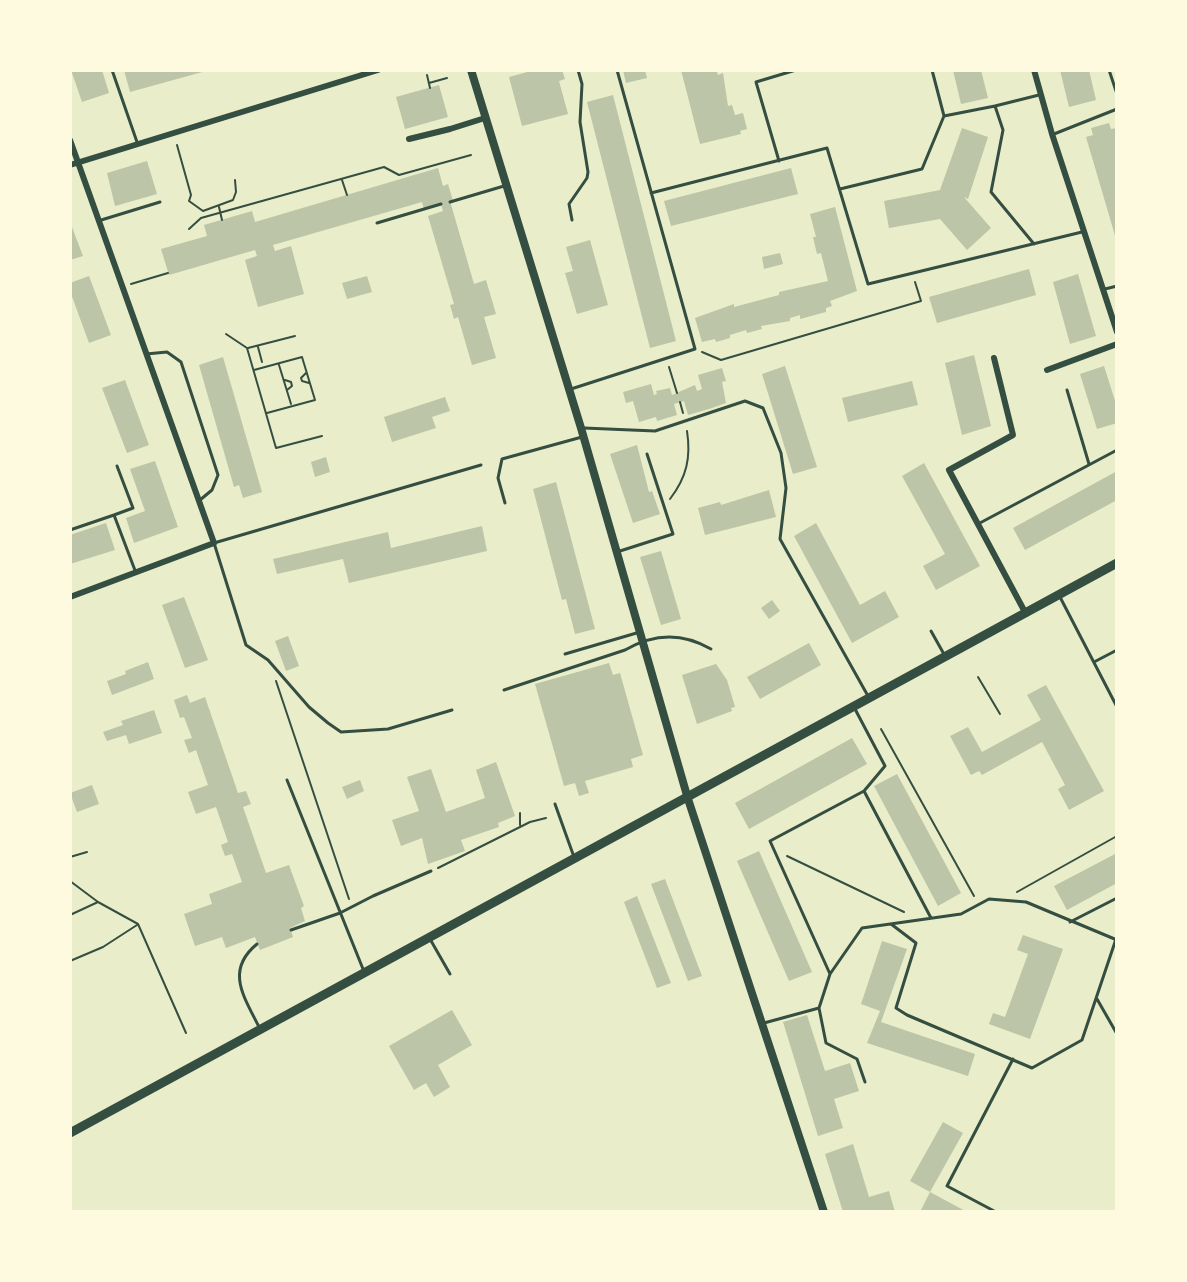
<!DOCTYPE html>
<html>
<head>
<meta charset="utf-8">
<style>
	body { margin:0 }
	#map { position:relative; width:1187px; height:1282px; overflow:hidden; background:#e9edc9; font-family:"Fira Sans",sans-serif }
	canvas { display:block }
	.frame { position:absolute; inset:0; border:72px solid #fefae0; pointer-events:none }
</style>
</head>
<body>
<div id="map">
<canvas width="1187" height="1282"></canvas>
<div class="frame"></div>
</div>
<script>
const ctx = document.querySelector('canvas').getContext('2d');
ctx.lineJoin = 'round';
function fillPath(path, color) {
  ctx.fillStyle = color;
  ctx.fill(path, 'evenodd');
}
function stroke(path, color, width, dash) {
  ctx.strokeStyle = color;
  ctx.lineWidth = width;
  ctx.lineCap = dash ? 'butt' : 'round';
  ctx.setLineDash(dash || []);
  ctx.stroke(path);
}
const building = new Path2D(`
	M71,70H102L109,93L82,102Z
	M124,70H206V71L130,92Z
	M535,70H562L565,79L559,81L568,114L522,126L509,77Z
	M623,70H645L647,78L626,83Z
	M681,70H716L718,75L723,73L728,106L732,105L735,115L743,113L747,129L740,131L741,134L700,144Z
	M953,70H981L988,98L961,104Z
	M1060,70H1089L1096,100L1069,107Z
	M439,85L448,117L405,129L396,97Z
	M613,95L676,341L650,348L587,102Z
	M1109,123L1111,129L1117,128L1116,239L1086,137L1093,135L1091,128Z
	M962,128L988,137L968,199L964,197L991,228L967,250L940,219L889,228L884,201L940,190Z
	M147,161L157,194L115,206L107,173Z
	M438,168L443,186L448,184L453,201H450L474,284L486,280L496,314L484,317L496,358L472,365L458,317L454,319L450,305L454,304L428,216L443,211L441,204L424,209L422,202L273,245L275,251L291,246L304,294L258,307L245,260L257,256L255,250L169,275L161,249L207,236L204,225L252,211L255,222Z
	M791,168L798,194L671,226L664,201Z
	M835,207L857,291L830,301L832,306L826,308V312L800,319V315L790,318V321L761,326L762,329L747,333L746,330L730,335V338L716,342L715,339L702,342L695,318L734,304V307L779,295V292L828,281L821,253L817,254L813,237H816L810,214Z
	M70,222L83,256L70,260Z
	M590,240L608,305L577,314L565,273L573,271L566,247Z
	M780,253L783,264L764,269L762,257Z
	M1029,269L1036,295L937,323L929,297Z
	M1078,274L1096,336L1070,344L1053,282Z
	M89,276L111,335L89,343L70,291V283Z
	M367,276L372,292L347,299L342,283Z
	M974,355L991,426L962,435L945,363Z
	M223,357L262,492L243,498L239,485L234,487L199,365Z
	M785,366L817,467L793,474L762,374Z
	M1104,366L1117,407V423L1097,429L1080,374Z
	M722,368L726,381L722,382L726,403L709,409L688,415L684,401L674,404L677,415L657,421L656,417L639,422L633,401L626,403L623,392L651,384L654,395L657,394L656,391L670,388L672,395L695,385L697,391L702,389L698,375Z
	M125,380L149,445L127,453L102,388Z
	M912,381L918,405L848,422L842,398Z
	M445,397L450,411L432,417L436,428L392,442L384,417Z
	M637,445L649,492L652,491L660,514L633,523L610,454Z
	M326,457L330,472L315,477L311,462Z
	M155,461L178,527L134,543L126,518L145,511L130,469Z
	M924,463L980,566L936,590L923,566L945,554L902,476Z
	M1117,471V500L1025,550L1013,528Z
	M556,482L595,629L575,634L566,599L562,600L533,489Z
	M769,490L776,517L705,535L698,508L720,502L721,505Z
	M106,523L115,550L70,564V535Z
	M816,523L860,605L885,591L899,617L852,643L794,536Z
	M482,526L487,551L349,583L343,559L277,574L273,559L388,532L391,548Z
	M661,551L681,619L661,625L640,557Z
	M184,597L208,660L185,668L162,605Z
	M772,600L780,611L769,619L761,608Z
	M288,636L299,666L286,671L275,641Z
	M809,643L821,665L760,699L747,677Z
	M148,662L154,679L112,695L107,681L126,674L125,671Z
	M609,663L613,675L620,673L643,755L631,759L633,767L585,781L589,793L579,796L575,783L564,786L535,684Z
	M716,664L727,680L735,707L731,708L732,711L697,724L682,675Z
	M1046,685L1104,791L1069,810L1058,789L1065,785L1042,742L982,775L979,771L971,775L950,736L968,727L982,752L1041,720L1027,695Z
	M187,695L190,703L205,697L238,793L246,791L251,804L243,807L266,873L289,865L304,906L301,908L305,921L290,928L293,937L260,950L255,937L226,948L222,937L195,946L184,914L212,904L209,894L242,882L232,854L225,856L221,845L228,842L216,807L196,814L188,792L208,785L196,750L189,753L184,740L192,738L184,717L180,718L174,700Z
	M154,710L162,733L129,744L126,735L107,741L103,732L123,725L121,721Z
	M852,738L867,764L749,829L735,803Z
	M496,762L515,816L498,823L499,827L461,840L465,851L428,864L422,838L401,846L392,820L419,811L407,777L431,769L446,812L485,798L476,770Z
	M897,774L961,893L938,906L874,786Z
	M360,780L364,791L347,799L342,787Z
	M92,785L99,804L77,812L70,793Z
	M759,851L812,972L789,981L737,861Z
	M1117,853V883L1067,910L1054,886Z
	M665,879L702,976L688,981L651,884Z
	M637,896L671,983L657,988L624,902Z
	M1023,935L1063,949L1030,1039L989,1024L993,1013L1005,1017L1028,954L1017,950Z
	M882,941L907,949L881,1022L975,1054L968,1076L867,1043L880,1011L861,1004Z
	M452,1010L472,1045L438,1065L450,1087L434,1097L426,1083L414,1090L389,1046Z
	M807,1015L825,1071L850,1063L859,1091L834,1099L843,1128L818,1136L783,1022Z
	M943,1122L963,1133L930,1192L910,1181Z
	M853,1144L869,1197L889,1191L895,1212H843L825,1154Z
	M930,1192L967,1212H920Z`);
const path = new Path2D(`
	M427,75L430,88
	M429,83L447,78
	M177,145L191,195L189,201L203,211L233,200L236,192L235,180
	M342,180L347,195
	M219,207L222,220
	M189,229L201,218L384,167L399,175L471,155
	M131,284L168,273
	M226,334L247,348L276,448L322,436
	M258,347L262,362
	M248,348L295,336
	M702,352L721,360L921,301L915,282
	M279,365L291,404
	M669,367L677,393
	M254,370L302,357L315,400L267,413
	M306,373L301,378L302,381L309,383
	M285,380L291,382L292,386L287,390
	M680,402L683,413
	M670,499C687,477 691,457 687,431
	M978,677L1000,714
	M276,681L349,899
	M881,729L974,896
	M520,813V825
	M787,856L904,912
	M70,857L87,852
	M438,868L530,822L546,818
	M70,881L98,902L138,924L186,1033
	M1017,892L1117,836
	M70,915L98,902
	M70,961L103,947L137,925`);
const service = new Path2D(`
	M112,70L137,142
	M932,70L944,116
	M1109,70L1117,94
	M1054,134L1117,109
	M779,161L756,82L796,70
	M840,189L922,169L944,116L995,106
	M651,193L827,148L868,284L1082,232
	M450,202L504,186
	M572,220L569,204L587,178L588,172L580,122L582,84L578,70
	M98,221L160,202
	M377,223L441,204
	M1034,244L991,192L1003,130L995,106L1039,95
	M1105,289L1117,286
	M146,354L167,352L181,362L218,475L212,490L200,500
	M571,389L695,349L617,70
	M1067,390L1089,464
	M584,428L655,431L745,401L763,408L781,453L786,488L780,539L868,696
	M117,466L133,508L114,515L136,573
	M505,503L498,478L502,459L582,437
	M978,524L1117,450
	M70,530L114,515
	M620,551L673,534L647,454
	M1060,597L1117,707
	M931,631L945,656
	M565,654L640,632
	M1094,662L1117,650
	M504,690L625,650C654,633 682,632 711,649
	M855,709L885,766L864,791L931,918
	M452,710L388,729L341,732L328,723L309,707L268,660L246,645L214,543L481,465
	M287,780L363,969
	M555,804L574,857
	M1070,922L1117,898
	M891,924L916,943L896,1008L907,1015L1032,1068L1082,1040L1116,939
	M291,930L340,913L373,896L431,871
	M430,939L450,974
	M257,944C224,971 245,998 260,1029
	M830,974L770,841L864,791
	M1097,999L1117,1034
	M819,1008L826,1043L857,1059L865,1082
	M764,1023L819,1008L830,974L862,928L961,914L989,899L1026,902L1117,940
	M996,1212L947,1186L1013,1059`);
const minor = new Path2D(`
	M1034,70L1052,134L1117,332
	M409,139L450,129L485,118
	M70,140L214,543L70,597
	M70,165L378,70
	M994,358L1013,435L949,470L1026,614
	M1047,370L1117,344`);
const tertiary = new Path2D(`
	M471,70L581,428L688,799L824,1212`);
const secondary = new Path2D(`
	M70,1133L1117,563`);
fillPath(building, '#bcc5a7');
stroke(path, '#344e41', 2);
stroke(service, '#344e41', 3);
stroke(minor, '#344e41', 6);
stroke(tertiary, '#344e41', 8);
stroke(secondary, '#344e41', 9);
</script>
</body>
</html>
